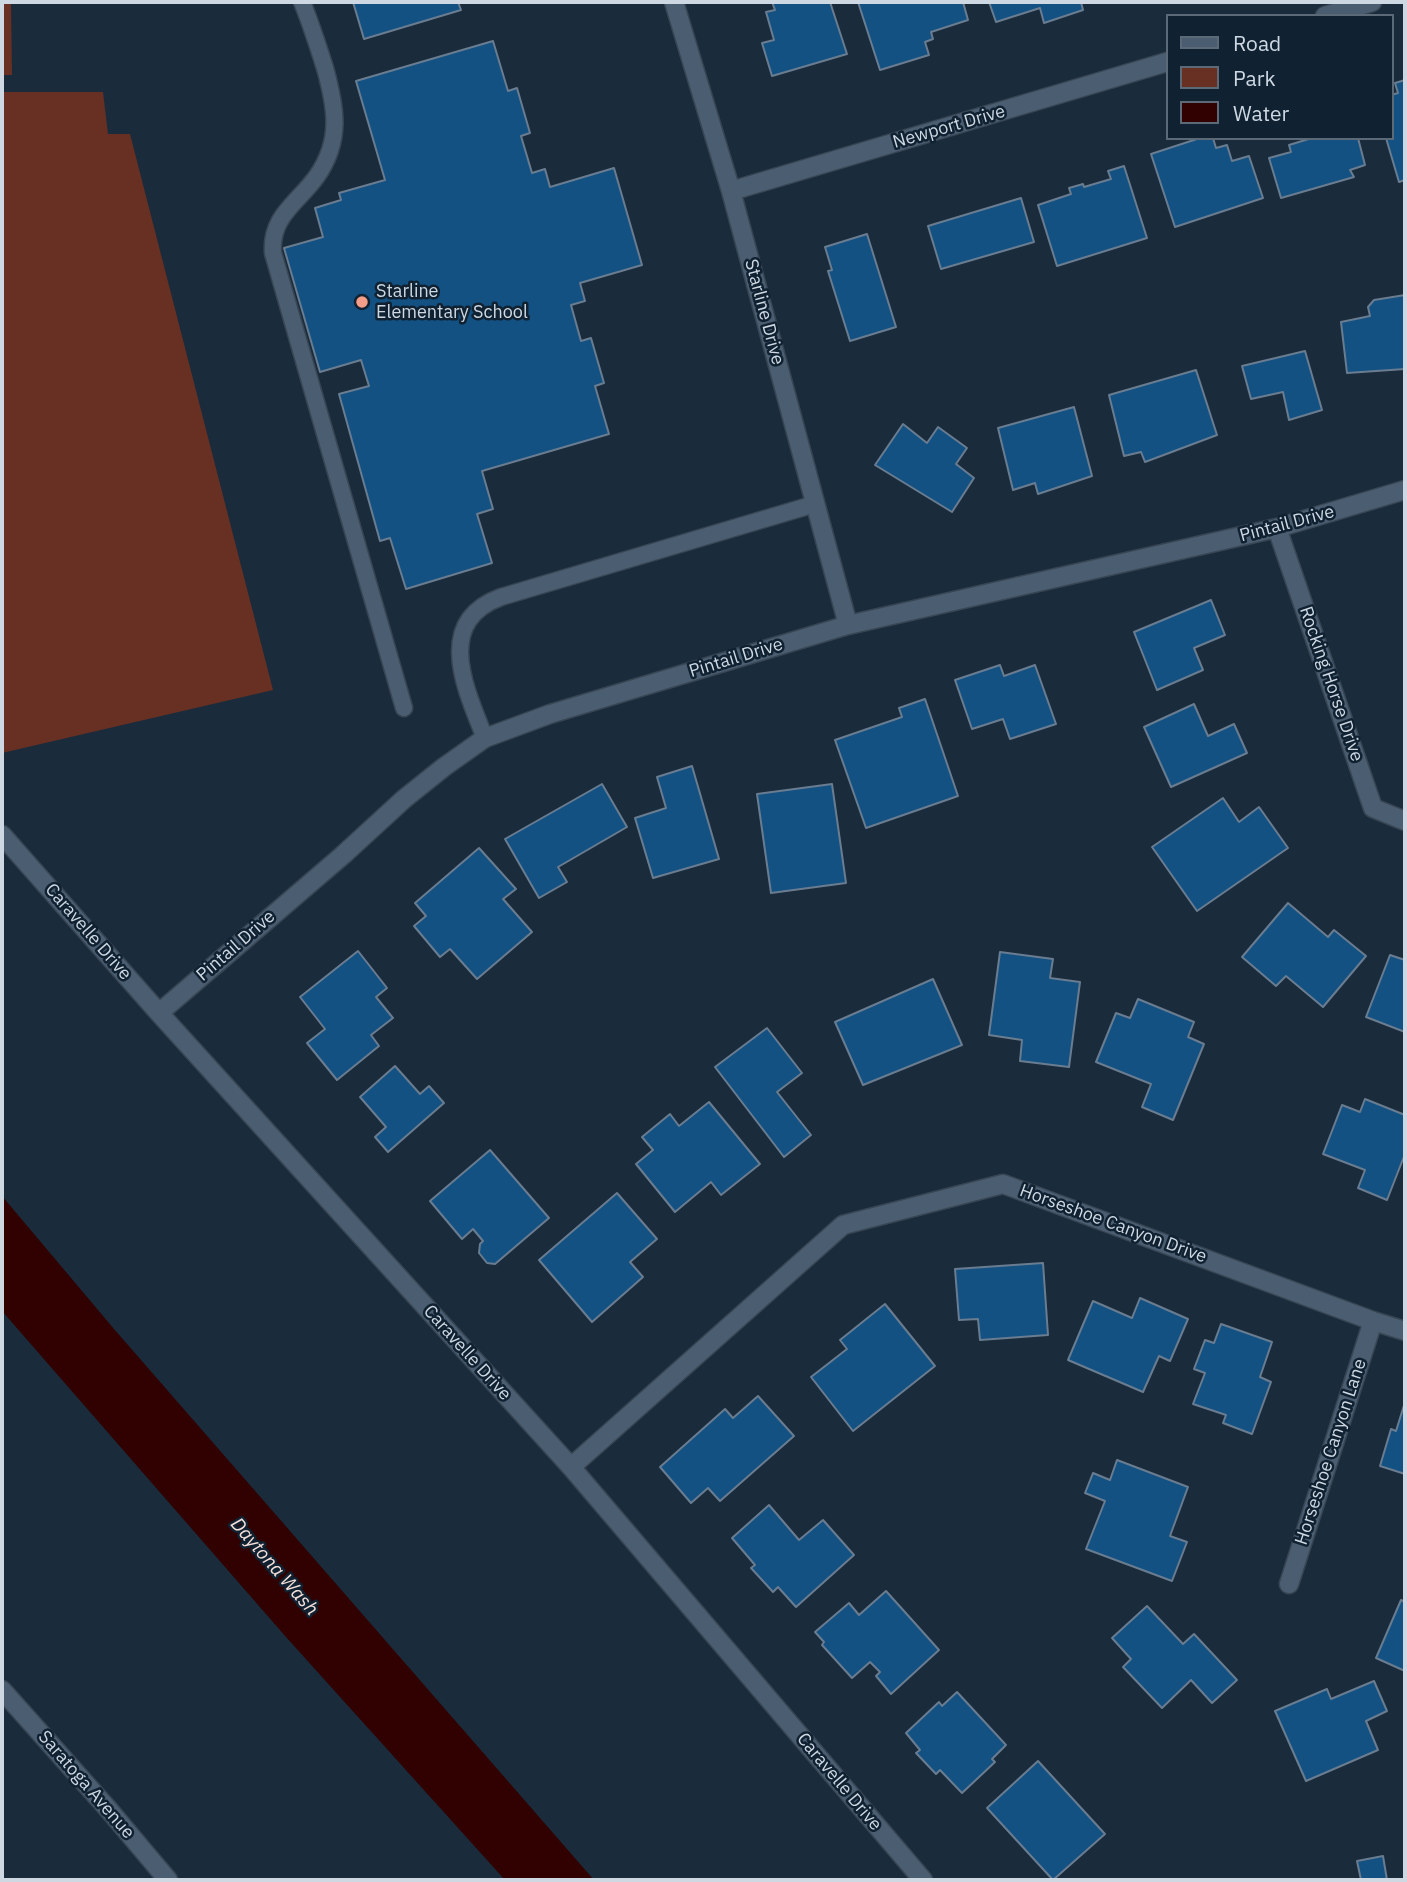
<!DOCTYPE html>
<html>
<head>
<meta charset="utf-8">
<style>
	body { margin:0 }
	#map { position:relative; width:1407px; height:1882px; overflow:hidden; background:#1a2b3c; font-family:"IBM Plex Sans",sans-serif }
	canvas { display:block }
	.frame { position:absolute; inset:0; border:4px solid #cdd8e3; pointer-events:none }
	.legend { position:absolute; left:1166px; top:14px; width:228px; height:126px; box-sizing:border-box; background:#102131; border:2px solid #5c6a78; margin:0; padding:9px 12px; list-style:none; font-size:21px; color:#cdd8e3 }
	.legend li { display:flex; align-items:center; gap:14px; height:35px }
	.legend b { width:35px; border:2px solid #5c6a78 }
</style>
</head>
<body>
<div id="map">
<canvas width="1407" height="1882"></canvas>
<div class="frame"></div>
<ul class="legend">
<li><b style="height:9px;background:#4b5e71"></b>Road</li>
<li><b style="height:19px;background:#673023"></b>Park</li>
<li><b style="height:19px;background:#310000"></b>Water</li>
</ul>
</div>
<script>
const ctx = document.querySelector('canvas').getContext('2d');
ctx.lineJoin = 'round';
function fillPath(path, color) {
  ctx.fillStyle = color;
  ctx.fill(path, 'evenodd');
}
function stroke(path, color, width, dash) {
  ctx.strokeStyle = color;
  ctx.lineWidth = width;
  ctx.lineCap = dash ? 'butt' : 'round';
  ctx.setLineDash(dash || []);
  ctx.stroke(path);
}
function write(font, color, halo, rows, align = 'center') {
  ctx.font = font + ' "IBM Plex Sans",sans-serif';
  ctx.lineWidth = 5;
  ctx.setLineDash([]);
  ctx.textBaseline = 'middle';
  ctx.strokeStyle = halo;
  ctx.fillStyle = color;
  for (const [text, x, y, turn = 0] of rows) {
    ctx.save();
    ctx.translate(x, y);
    ctx.rotate((+turn || 0) * Math.PI / 180);
    ctx.textAlign = isNaN(turn) ? turn : align;
    if (halo) ctx.strokeText(text, 0, 0);
    ctx.fillText(text, 0, 0);
    ctx.restore();
  }
}
const green = new Path2D(`
	M2,2H11L12,75H2Z
	M2,92H103L108,134H130L273,690L2,753Z`);
const water = new Path2D(`
	M2,1196L114,1329L594,1880H505L286,1637L2,1311Z`);
const building = new Path2D(`
	M353,2H458L461,10L364,39Z
	M772,2H830L847,54L772,76L762,43L774,40L766,12L775,10Z
	M858,2H963L968,20L931,32L933,39L925,42L929,55L880,70Z
	M989,2H1081L1083,10L1044,23L1040,8L996,22Z
	M493,41L508,91L517,88L530,133L521,136L532,173L545,169L550,187L614,168L642,265L580,283L585,301L571,305L581,341L591,338L604,383L595,386L609,434L482,471L493,509L477,514L492,563L406,589L390,538L380,541L339,394L369,386L361,360L320,372L284,248L323,237L315,208L341,200L339,193L385,180L356,81Z
	M1405,80V180L1399,182L1386,138H1391V95L1398,93L1395,83Z
	M1200,138H1213L1216,148L1227,145L1232,161L1249,156L1263,198L1175,227L1151,154Z
	M1358,138L1365,165L1350,170L1354,177L1281,198L1269,158L1291,152L1289,145L1312,138Z
	M1124,166L1147,238L1057,266L1038,205L1071,194L1069,188L1083,184L1084,187L1111,179L1108,171Z
	M1021,198L1034,242L941,269L928,226Z
	M867,234L896,327L850,341L828,271L832,270L825,247Z
	M1405,295V369L1347,373L1341,322L1370,316L1368,307L1374,300Z
	M1305,351L1322,410L1289,420L1283,392L1251,399L1242,366Z
	M1196,370L1217,435L1145,462L1141,452L1124,456L1109,395Z
	M1074,407L1092,476L1038,494L1035,483L1013,490L998,428Z
	M903,424L927,443L938,427L967,448L956,464L974,478L952,512L875,465Z
	M1211,600L1225,635L1194,648L1203,670L1157,690L1134,632Z
	M1000,665L1004,676L1035,665L1056,724L1010,739L1003,719L972,729L955,680Z
	M925,699L958,796L866,828L835,740L902,717L899,708Z
	M1194,704L1208,736L1234,724L1247,753L1171,787L1144,727Z
	M692,766L719,859L653,878L635,818L666,808L657,777Z
	M602,784L627,827L558,867L567,882L539,898L505,839Z
	M832,784L846,883L771,893L757,794Z
	M1223,798L1239,822L1259,807L1288,848L1197,911L1152,847Z
	M479,848L516,889L503,899L532,932L477,979L450,949L440,957L414,926L426,916L415,903Z
	M1288,903L1328,937L1334,930L1366,956L1323,1007L1286,976L1276,986L1242,957Z
	M358,951L387,988L376,997L393,1018L371,1035L379,1046L337,1080L307,1043L325,1029L300,997Z
	M1000,952L1053,959L1050,978L1080,982L1069,1067L1020,1061L1022,1040L989,1035Z
	M1390,955L1405,960V1032L1366,1017Z
	M933,979L962,1045L863,1085L835,1022Z
	M1138,999L1194,1022L1188,1037L1204,1044L1173,1120L1142,1107L1151,1084L1096,1062L1116,1013L1130,1018Z
	M767,1028L802,1073L777,1092L811,1135L784,1157L715,1067Z
	M395,1066L420,1094L429,1086L444,1103L388,1152L375,1137L386,1127L360,1097Z
	M1365,1099L1405,1115V1154L1387,1200L1358,1188L1365,1170L1323,1154L1342,1105L1360,1112Z
	M709,1102L760,1164L721,1195L711,1182L675,1212L636,1164L653,1150L642,1137L670,1114L679,1126Z
	M490,1150L549,1218L495,1264L487,1263L479,1253L480,1244L483,1241L473,1229L462,1239L430,1201Z
	M617,1193L657,1239L630,1262L643,1277L592,1322L539,1260Z
	M1043,1263L1048,1335L980,1340L978,1319L959,1320L955,1269Z
	M1140,1298L1188,1319L1170,1361L1159,1356L1143,1392L1068,1360L1093,1301L1132,1318Z
	M885,1304L935,1366L853,1431L811,1377L847,1349L840,1340Z
	M1221,1324L1272,1342L1260,1377L1271,1382L1252,1434L1223,1423L1226,1415L1193,1404L1205,1373L1194,1369L1205,1340L1214,1343Z
	M758,1396L794,1436L720,1501L708,1488L691,1503L660,1467L725,1409L733,1418Z
	M1405,1402V1474L1380,1466L1391,1429L1396,1431Z
	M1117,1460L1188,1487L1170,1536L1187,1542L1172,1581L1086,1549L1105,1501L1085,1493L1093,1473L1110,1480Z
	M769,1505L799,1540L823,1520L854,1555L796,1607L778,1587L773,1592L751,1568L755,1565L732,1538Z
	M886,1591L939,1650L891,1694L876,1676L880,1672L870,1662L852,1678L822,1645L824,1642L815,1632L849,1603L859,1615Z
	M1401,1600L1405,1602V1671L1376,1658Z
	M1147,1606L1183,1644L1194,1634L1237,1680L1212,1703L1191,1680L1162,1708L1123,1667L1131,1659L1112,1638Z
	M1374,1681L1387,1711L1366,1721L1378,1750L1306,1781L1275,1711L1327,1689L1331,1699Z
	M957,1692L1006,1745L992,1759L995,1762L962,1793L940,1770L936,1774L916,1753L920,1750L906,1733L939,1702L942,1706Z
	M1038,1761L1105,1834L1053,1880L987,1808Z
	M1383,1856L1387,1880H1361L1357,1861Z`);
const lane = new Path2D(`
	M302,2C311,24 318,46 325,68C336,108 342,140 317,176C298,203 270,216 273,253L404,708
	M485,738C466,690 433,622 501,597L815,504`);
const street = new Path2D(`
	M674,2L731,191L848,625
	M1325,16L1372,2
	M731,191L1167,62
	M1277,528L1373,808L1405,821
	M2,835L159,1013L571,1467L923,1880
	M159,1013L343,855L404,799L444,767L485,738L550,714L848,625L1277,528L1405,490
	M571,1467L843,1225L1003,1184L1373,1321L1405,1331
	M1289,1584L1373,1321`);
const secondary = new Path2D(`
	M2,1690L109,1810L168,1880`);
const markers = [
	[362,302,7,"#f49e89"]
];
const streetNames = [
	["Newport Drive",949,127,-16],
	["Starline Drive",764,312,75],
	["Pintail Drive",1287,524,-15],
	["Pintail Drive",736,658,-17],
	["Rocking Horse Drive",1331,684,71],
	["Caravelle Drive",88,932,49],
	["Pintail Drive",236,946,-41],
	["Horseshoe Canyon Drive",1113,1224,20],
	["Caravelle Drive",467,1353,48],
	["Horseshoe Canyon Lane",1331,1452,-72],
	["Caravelle Drive",839,1782,50],
	["Saratoga Avenue",86,1785,49]
];
const poiNames = [
	["Starline",376,292],
	["Elementary School",376,313]
];
const waterNames = [
	["Daytona Wash",274,1567,49]
];
fillPath(green, '#673023');
fillPath(water, '#310000');
fillPath(building, '#135183');
stroke(building, '#697c90', 2);
stroke(lane, '#384654', 19);
stroke(street, '#384654', 21);
stroke(secondary, '#384654', 21);
stroke(lane, '#4b5e71', 16);
stroke(street, '#4b5e71', 18);
stroke(secondary, '#4b5e71', 18);
for (const [x, y, r, color] of markers) {
  const dot = new Path2D();
  dot.arc(x, y, r, 0, 2 * Math.PI);
  ctx.fillStyle = color;
  ctx.fill(dot);
  stroke(dot, '#102131', 2.5);
}
write('18px', '#cdd8e3', '#102131', streetNames);
write('18px', '#cdd8e3', '#102131', poiNames, 'left');
write('italic 19px', '#f5dfd9', '#102131', waterNames);
</script>
</body>
</html>
